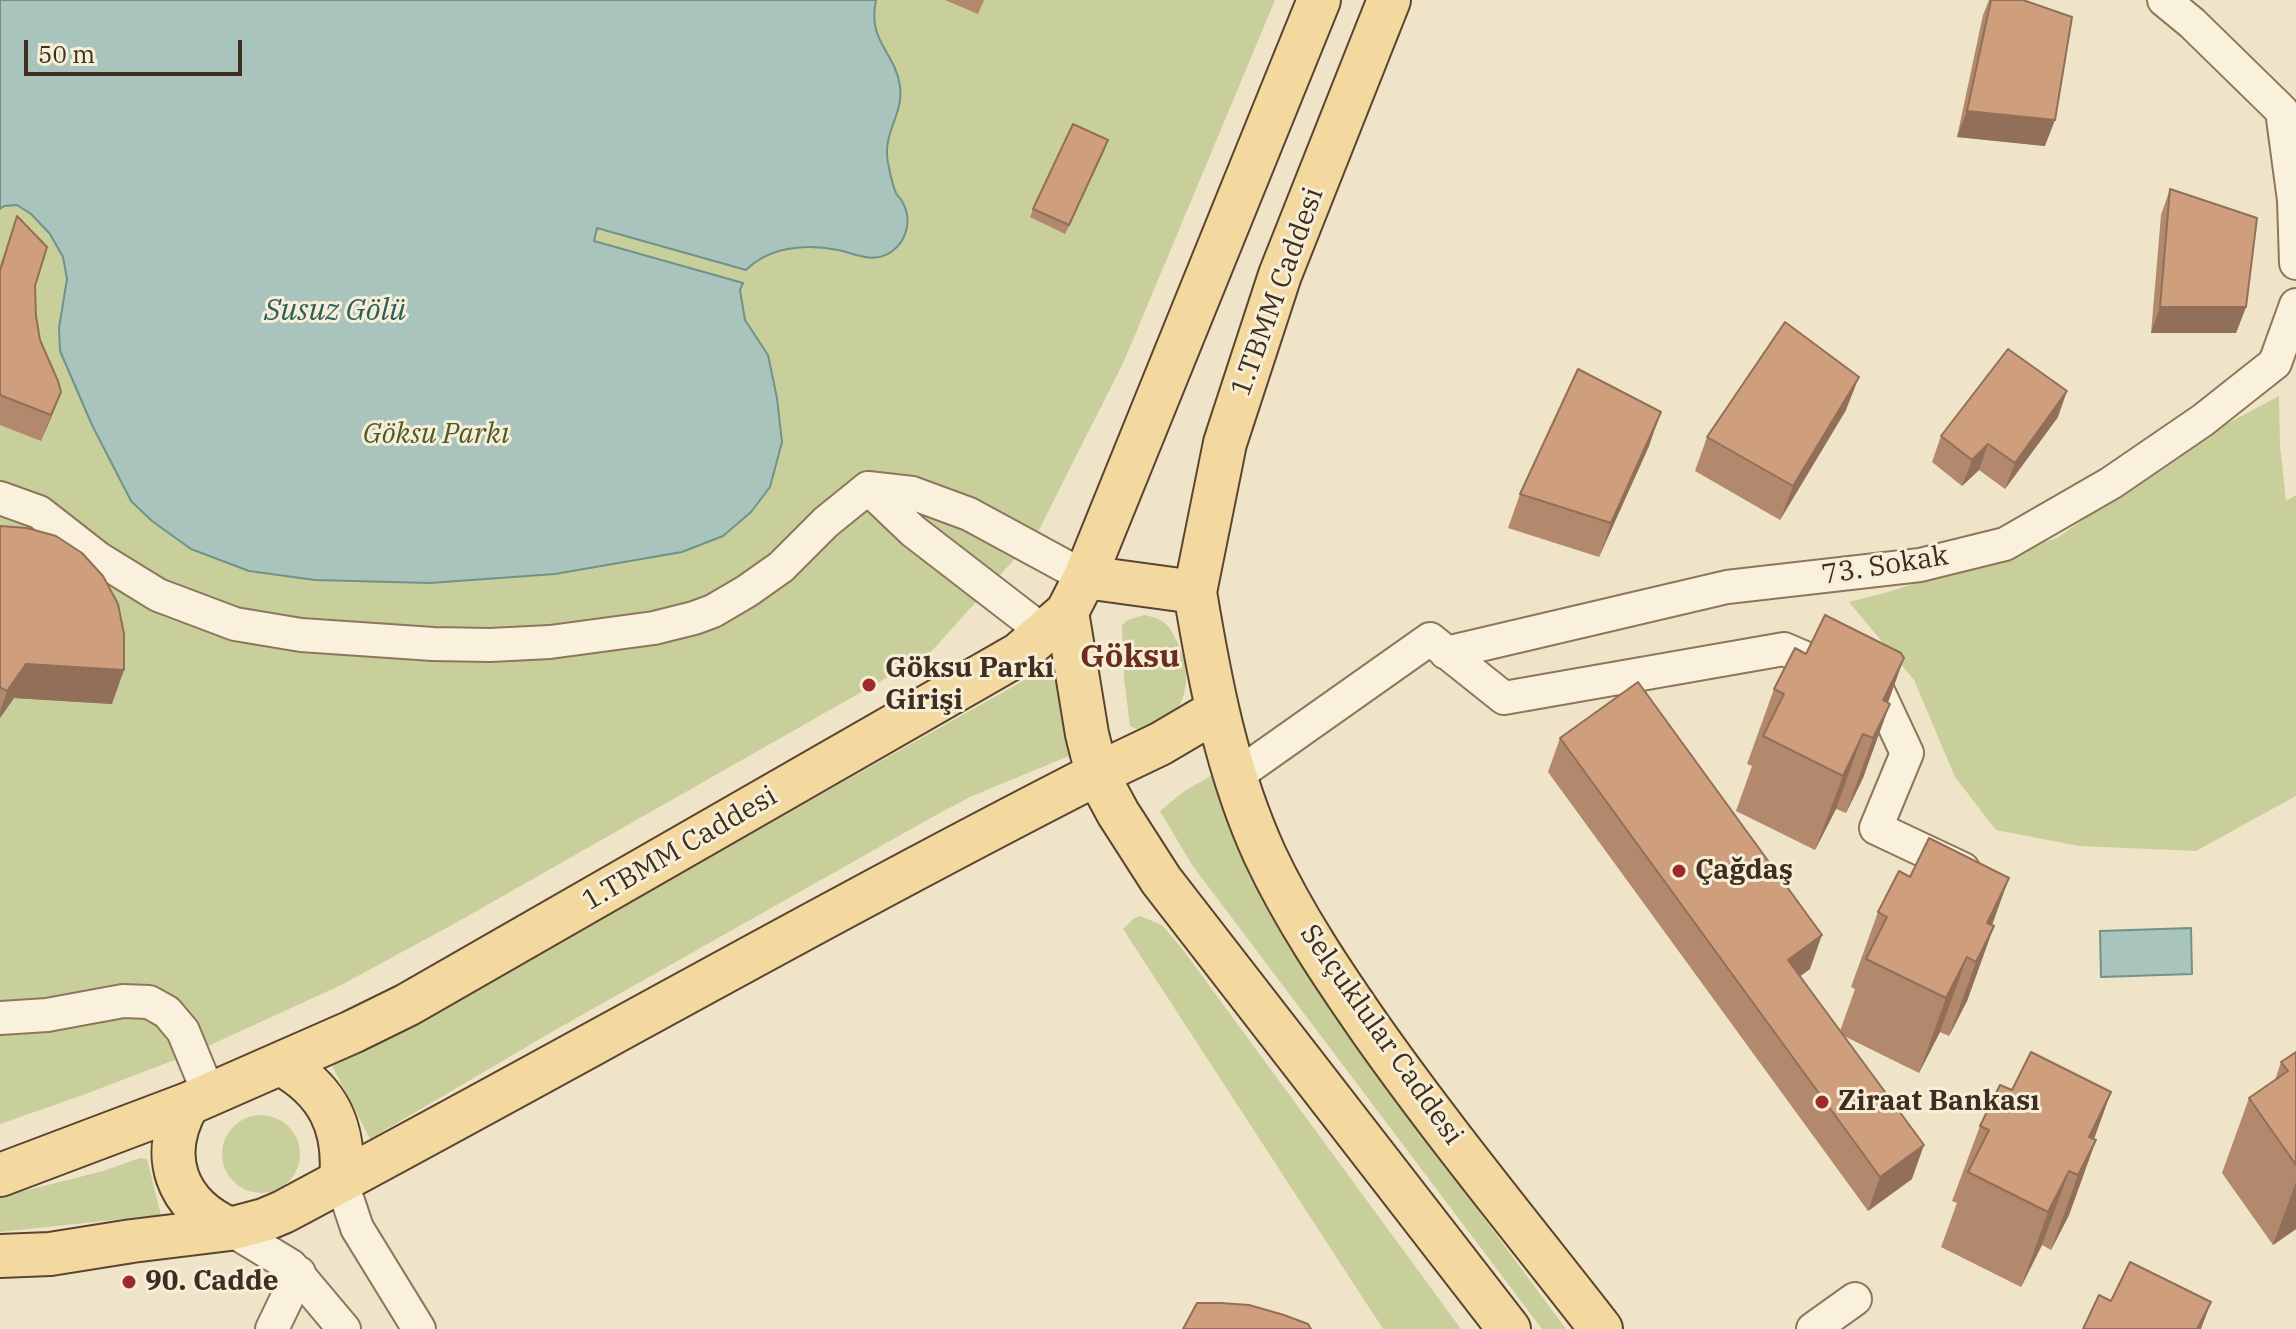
<!DOCTYPE html>
<html>
<head>
<meta charset="utf-8">
<style>
	body { margin:0 }
	#map { position:relative; width:2296px; height:1329px; overflow:hidden; background:#f0e4c8; font-family:"IBM Plex Serif",serif }
	canvas { display:block }
	.scale { position:absolute; left:24px; top:40px; width:218px; height:36px; box-sizing:border-box; border:4px solid #3d2e20; border-top:0; padding-left:10px; font-size:24px; line-height:28px; white-space:nowrap; color:#3d2e20; -webkit-text-stroke:6px #f7eed8; paint-order:stroke }
</style>
</head>
<body>
<div id="map">
<canvas width="2296" height="1329"></canvas>
<div class="scale">50 m</div>
</div>
<script>
const ctx = document.querySelector('canvas').getContext('2d');
ctx.lineJoin = 'round';
function fillPath(path, color) {
  ctx.fillStyle = color;
  ctx.fill(path, 'evenodd');
}
function stroke(path, color, width, dash) {
  ctx.strokeStyle = color;
  ctx.lineWidth = width;
  ctx.lineCap = dash ? 'butt' : 'round';
  ctx.setLineDash(dash || []);
  ctx.stroke(path);
}
function write(font, color, halo, rows, align = 'center') {
  ctx.font = font + ' "IBM Plex Serif",serif';
  ctx.lineWidth = 6;
  ctx.setLineDash([]);
  ctx.textBaseline = 'middle';
  ctx.strokeStyle = halo;
  ctx.fillStyle = color;
  for (const [text, x, y, turn = 0] of rows) {
    ctx.save();
    ctx.translate(x, y);
    ctx.rotate((+turn || 0) * Math.PI / 180);
    ctx.textAlign = isNaN(turn) ? turn : align;
    if (halo) ctx.strokeText(text, 0, 0);
    ctx.fillText(text, 0, 0);
    ctx.restore();
  }
}
const green = new Path2D(`
	M0,0H1275L1125,359L1037,534L930,653L452,925L341,985L193,1053L83,1095L0,1124Z
	M2279,396L2280,445L2286,501L2296,495V796L2196,851L2079,846L1996,830L1955,777L1914,680L1849,602L1888,592L2057,538L2202,437Z
	M1144,615C1166,619 1171,627 1179,646C1190,671 1189,696 1172,717C1166,724 1153,728 1144,732L1130,726L1124,678L1122,625L1128,620Z
	M1044,669L1053,677L1057,687L1069,756L970,797L936,815L550,1033L370,1139L330,1062L495,978Z
	M1212,775L1234,835L1370,1064L1566,1329H1542L1192,865L1160,811L1183,792Z
	M1140,916L1162,925L1184,951L1461,1329H1383L1123,929L1133,919Z
	M222 1154a39 39 0 1 1 78 0a39 39 0 1 1-78 0Z
	M140,1158L147,1159L161,1215L0,1232V1197L103,1171Z`);
const water = new Path2D(`
	M0,0H876C867,42 895,51 900,86C904,115 882,132 888,163C890,173 892,184 896,193C901,201 899,195 903,203C912,220 907,241 891,252C873,264 857,254 838,250C807,244 770,246 746,270L597,228L594,241L743,283L740,290L745,320L768,355L777,398L782,442L770,487L751,512L723,536L682,552L555,574L430,583L315,580L249,571L191,549L152,521L131,501L92,425L60,351L59,328L67,279L63,257L50,234L31,214L17,205L4,206L0,209Z
	M2191,928L2192,974L2101,977L2100,931Z`);
const minor = new Path2D(`
	M2164,0L2192,23L2282,111L2294,200L2296,263
	M2275,363L2296,305
	M868,488L912,493L969,514L1085,577
	M868,488L913,531L1044,632
	M0,498L39,512L98,558L158,595L235,624L301,635L433,644L490,645L550,642L654,628L694,618L713,611L747,591L781,567L826,522L868,488
	M1446,653L1727,587L1920,565L2005,544L2111,483L2203,420L2275,363
	M1236,776L1430,639L1504,698L1784,649L1877,689L1907,753L1876,828L1963,869
	M0,1018L47,1015L123,1001L149,1002L167,1012L183,1031L209,1094
	M341,1180L357,1228L419,1329
	M230,1229L291,1266L344,1329
	M272,1329L299,1273
	M1813,1329L1855,1299`);
const major = new Path2D(`
	M1085,577L1319,0
	M1195,592L1225,443L1280,275L1389,0
	M1216,711L1160,744L1097,774L1087,734L1067,612L1085,577L1195,592C1210,682 1227,772 1265,855C1294,917 1333,975 1372,1031C1444,1133 1524,1230 1601,1329
	M281,1064C328,1090 346,1127 341,1180
	M188,1104C158,1156 176,1205 230,1229
	M0,1175L188,1104L352,1032L407,1005L1019,654L1067,612
	M0,1256L50,1254L132,1241L230,1229L264,1220L283,1212C555,1067 823,914 1097,774L1118,813L1161,880L1509,1329`);
const wall = new Path2D(`
	M945,0H984L978,14Z
	M1989,0H2023L2045,146L1957,137L1983,15Z
	M1105,149L1065,234L1030,217L1033,209Z
	M2170,189L2246,307L2236,333H2151L2161,215Z
	M17,216L35,286L36,316L40,340L61,392L41,441L0,425V266Z
	M1846,410L1780,520L1695,471L1707,437Z
	M2058,417L2005,489L1979,470L1962,486L1932,462L1941,436Z
	M1649,446L1599,557L1508,528L1520,494Z
	M0,526L112,704L14,698L0,718Z
	M1774,689L1888,702L1863,778L1846,813L1836,809L1815,850L1736,811L1752,766L1747,764Z
	M1560,738L1810,969L1800,976L1840,1031L1855,989L1851,987L1878,912L1994,926L1967,1001L1949,1036L1940,1032L1919,1073L1844,1036L1912,1179L1868,1211L1548,772Z
	M2296,1052V1229L2273,1245L2222,1173L2249,1098L2275,1080L2281,1062Z
	M2012,1090L2111,1092L2094,1139L2096,1140L2069,1215L2051,1250L2042,1245L2021,1287L1941,1247L1957,1203L1952,1201L1980,1126Z`);
const shadedWall = new Path2D(`
	M1967,111L2055,120L2045,146L1957,137Z
	M1108,140L1105,149L1065,234L1069,225Z
	M2160,307H2246L2236,333H2151Z
	M1859,377L1846,410L1780,520L1793,486Z
	M2067,391L2058,417L2005,489L2015,463Z
	M61,392L51,418L41,441L51,415Z
	M1661,412L1649,446L1599,557L1611,523Z
	M1988,444L1979,470L1962,486L1972,460Z
	M1904,658L1880,725L1890,704L1863,778L1846,813L1873,738L1883,700Z
	M26,664L124,670L112,704L14,698L0,718V711L7,691Z
	M1863,734L1836,809L1815,850L1843,776Z
	M2009,878L1986,942L1994,926L1967,1001L1949,1036L1976,962L1987,923Z
	M1822,935L1810,969L1776,994L1788,960Z
	M1967,957L1940,1032L1919,1073L1946,998Z
	M2111,1092L2088,1155L2096,1140L2069,1215L2051,1250L2078,1175L2089,1137Z
	M1924,1145L1912,1179L1868,1211L1880,1177Z
	M2069,1171L2042,1245L2021,1287L2048,1212Z
	M2296,1182V1229L2273,1245Z
	M2211,1302L2201,1329H2197Z`);
const building = new Path2D(`
	M1991,0H2023L2072,17L2055,120L1967,111Z
	M1073,124L1108,140L1069,225L1033,209Z
	M2170,189L2257,218L2246,307H2160Z
	M17,216L47,247L35,286L36,316L40,340L58,381L61,392L51,415L0,395V271Z
	M1785,322L1859,377L1793,486L1707,437Z
	M2008,349L2067,391L2015,463L1988,444L1972,460L1941,436Z
	M1578,369L1661,412L1611,523L1520,494Z
	M0,526L27,528L56,536L82,553L103,576L118,604L124,634V670L26,664L7,691L0,687Z
	M1825,615L1901,653L1904,658L1883,700L1890,704L1873,738L1863,734L1843,776L1763,736L1784,694L1774,689L1795,648L1806,654Z
	M1638,682L1822,935L1788,960L1924,1145L1880,1177L1560,738Z
	M1929,838L2009,878L1987,923L1994,926L1976,962L1967,957L1946,998L1866,959L1887,917L1878,912L1899,871L1910,877Z
	M2031,1052L2111,1092L2089,1137L2096,1140L2078,1175L2069,1171L2048,1212L1968,1172L1989,1130L1980,1126L2000,1085L2012,1090Z
	M2296,1052V1165L2249,1098L2288,1071L2281,1062Z
	M2130,1262L2211,1302L2197,1329H2083L2099,1295L2111,1301Z
	M1197,1303H1221L1249,1305L1284,1315L1308,1324L1311,1329H1183Z`);
const markers = [
	[869,685,8,"#9e2a2b"],
	[1679,871,8,"#9e2a2b"],
	[1822,1102,8,"#9e2a2b"],
	[129,1282,8,"#9e2a2b"]
];
const streetNames = [
	["1.TBMM Caddesi",1278,292,-70],
	["73. Sokak",1885,566,-9],
	["1.TBMM Caddesi",680,849,-30],
	["Selçuklular Caddesi",1381,1035,55]
];
const parkNames = [
	["Göksu Parkı",436,435]
];
const poiNames = [
	["Göksu Parkı",885,669],
	["Girişi",885,701],
	["Çağdaş",1695,871],
	["Ziraat Bankası",1838,1102],
	["90. Cadde",145,1282]
];
const waterNames = [
	["Susuz Gölü",335,311]
];
const quarterNames = [
	["Göksu",1130,658]
];
fillPath(green, '#c9cf9b');
fillPath(water, '#a9c4bc');
stroke(water, '#6f938a', 2);
stroke(minor, '#8d765c', 36);
stroke(major, '#5b4430', 46);
stroke(minor, '#faf1dc', 32);
stroke(major, '#f3d9a0', 42);
fillPath(wall, '#b2896c');
fillPath(shadedWall, '#916f58');
fillPath(building, '#cf9f7d');
stroke(building, '#916f58', 2);
for (const [x, y, r, color] of markers) {
  const dot = new Path2D();
  dot.arc(x, y, r, 0, 2 * Math.PI);
  ctx.fillStyle = color;
  ctx.fill(dot);
  stroke(dot, '#f7eed8', 3);
}
write('28px', '#3d2e20', '#f7eed8', streetNames);
write('italic 28px', '#4d5a26', '#f7eed8', parkNames);
write('bold 28px', '#3d2e20', '#f7eed8', poiNames, 'left');
write('italic 30px', '#2f5d5a', '#f7eed8', waterNames);
write('bold 32px', '#6b2e1e', '#f7eed8', quarterNames);
</script>
</body>
</html>
